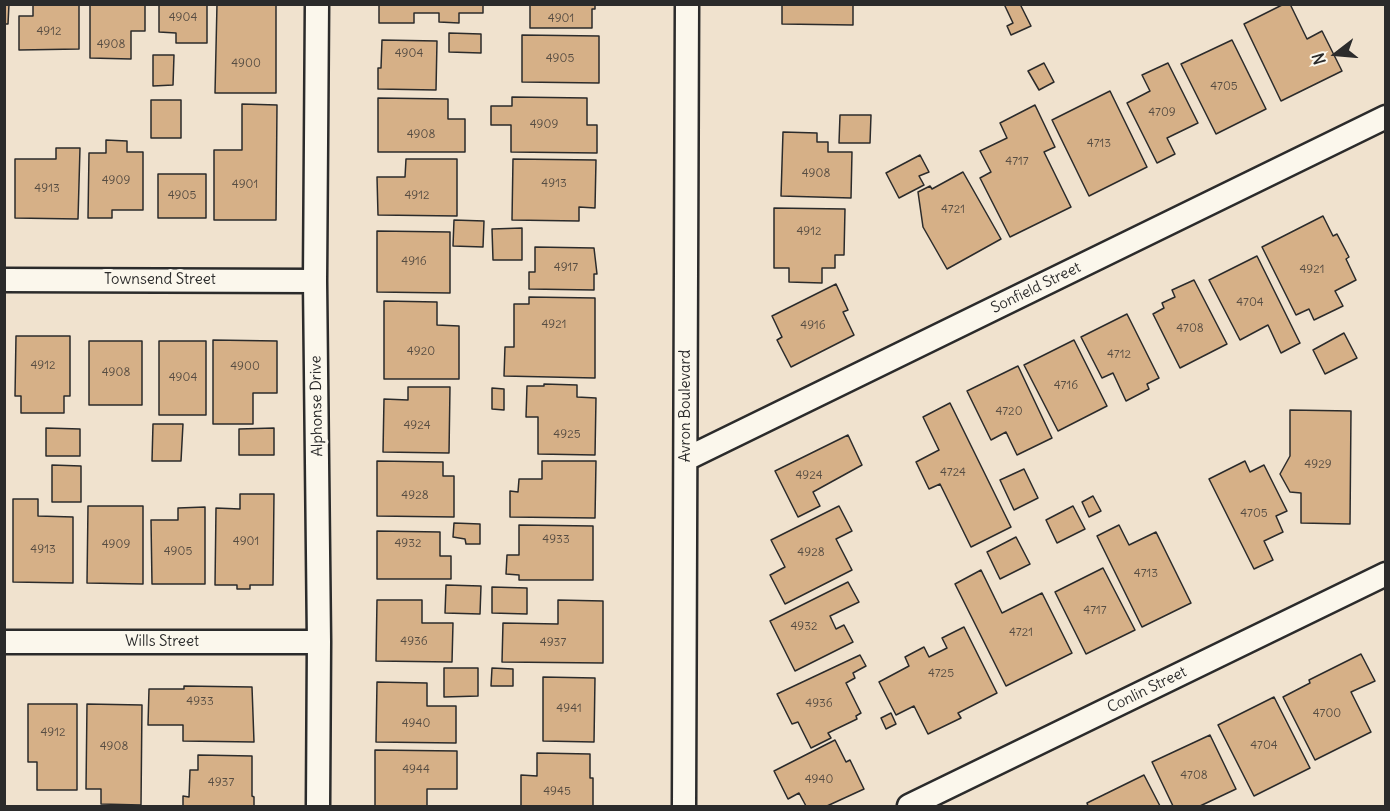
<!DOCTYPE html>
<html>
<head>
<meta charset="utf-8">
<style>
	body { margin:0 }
	#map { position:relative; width:1390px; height:811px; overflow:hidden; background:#f0e2ce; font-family:Delius,sans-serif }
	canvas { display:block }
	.frame { position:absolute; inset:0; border:6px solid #2b2b2b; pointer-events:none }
	.north { position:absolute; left:1306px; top:24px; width:60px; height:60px; -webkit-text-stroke:4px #fbf7ec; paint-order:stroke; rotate:254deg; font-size:16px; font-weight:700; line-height:24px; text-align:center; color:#2b2b2b }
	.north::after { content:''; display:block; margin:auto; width:21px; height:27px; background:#2b2b2b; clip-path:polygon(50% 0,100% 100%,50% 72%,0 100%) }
</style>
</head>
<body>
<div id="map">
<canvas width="1390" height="811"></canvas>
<div class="frame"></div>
<div class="north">N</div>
</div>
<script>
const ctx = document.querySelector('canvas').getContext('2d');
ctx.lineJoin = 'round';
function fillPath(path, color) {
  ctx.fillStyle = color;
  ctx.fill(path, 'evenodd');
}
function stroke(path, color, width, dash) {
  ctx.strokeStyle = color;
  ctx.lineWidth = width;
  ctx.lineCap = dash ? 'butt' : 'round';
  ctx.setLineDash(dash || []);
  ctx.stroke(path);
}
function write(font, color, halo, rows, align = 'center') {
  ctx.font = font + ' Delius,sans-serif';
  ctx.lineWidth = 6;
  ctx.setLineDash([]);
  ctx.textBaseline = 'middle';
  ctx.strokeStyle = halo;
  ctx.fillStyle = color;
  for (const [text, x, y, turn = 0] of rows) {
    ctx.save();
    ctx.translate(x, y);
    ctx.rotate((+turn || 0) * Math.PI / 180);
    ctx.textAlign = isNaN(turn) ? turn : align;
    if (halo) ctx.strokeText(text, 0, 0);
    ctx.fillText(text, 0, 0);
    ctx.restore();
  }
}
const building = new Path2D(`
	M4,4H9L8,24H4Z
	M33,4H79V49L19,50V16H33Z
	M90,4H145V31H131V59L90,58Z
	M159,4H207V43H176V33L159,32Z
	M217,4H276V93H215Z
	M379,4H483V13H459V23L439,22V13H414V23H379Z
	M530,4H595V9H592V28H530Z
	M782,4H853V25L782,24Z
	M1004,4H1020L1031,26L1011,35L1007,26L1013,23Z
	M1284,4H1290L1307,39L1322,31L1342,71L1281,101L1244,24Z
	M449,33L481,34V53L449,52Z
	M522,35L599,36V83L522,82Z
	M382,40L437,41L436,90L378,89V68H381Z
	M1232,40L1266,109L1216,134L1181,64Z
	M153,55H174L173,85L153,86Z
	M1044,63L1054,82L1039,90L1028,71Z
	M1168,63L1198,123L1167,138L1175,154L1157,163L1127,103L1150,91L1142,75Z
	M1110,91L1147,167L1089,196L1052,120Z
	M512,97L587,98V125H597V153L511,152V125H491V106H512Z
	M378,98L448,99V119H465V152H378Z
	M151,100H181V138H151Z
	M242,104L277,105L276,220H214V150H242Z
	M1035,105L1055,147L1044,152L1071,207L1010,237L980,178L991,172L980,151L1007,138L1000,123Z
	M840,115H871L870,143H839Z
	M783,132L817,133V142H828V152H852L851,198L781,196Z
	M106,140L127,141V152H143V210H112V218H88L89,153H106Z
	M56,148H80L78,219L15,218V159H56Z
	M920,155L929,172L919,176L924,185L899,198L886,173Z
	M406,159H457V216L378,215L377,177H405Z
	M513,159L596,160L595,208L579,207V221L512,220Z
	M963,172L1001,239L947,269L923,227L918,192L930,186L932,189Z
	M158,174H206V218H158Z
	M774,208L845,209L844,255H835V268H822V283L789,282V268H774Z
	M1323,216L1333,236L1337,234L1349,257L1346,259L1356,280L1335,291L1343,306L1314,320L1309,309L1296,315L1262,247Z
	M454,220L484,221L483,247L453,246Z
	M522,228V260H493L492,229Z
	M377,231L450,232V293L377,292Z
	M535,247L594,248L597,274H594V290L529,289V272H535Z
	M1257,256L1300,343L1281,353L1268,325L1240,340L1209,280Z
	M1194,280L1227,344L1180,368L1153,314L1164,308L1162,303L1175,297L1172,290Z
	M836,284L848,310L843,312L854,335L791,367L777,340L782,337L772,316Z
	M529,297L595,298V378L504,376L505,347H514V304H529Z
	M384,301L437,302V325L459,326V379H384Z
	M1127,314L1159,378L1147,384L1149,389L1126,401L1113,373L1102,378L1081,337Z
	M1344,333L1357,358L1325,374L1313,350Z
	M16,336H70V396H64V413H21V396H15Z
	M213,340L277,341V393H253V424H213Z
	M1074,340L1107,406L1058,431L1024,365Z
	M89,341H142V405H89Z
	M159,341H206V415H159Z
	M1018,366L1052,438L1017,455L1006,432L991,440L967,391Z
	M544,384L577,385V397L596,398L595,455L538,454V417H526L527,386H544Z
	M408,387H450L449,453L383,452L384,399L408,400Z
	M492,388L504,389V410L492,409Z
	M950,403L1011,527L971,547L940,484L929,489L916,462L939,450L923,417Z
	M1290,410L1351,411L1350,524L1301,523V493L1290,492L1280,474L1290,456Z
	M153,424H183L181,461H152Z
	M46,428L80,429V456H46Z
	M274,428V455H239V429Z
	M848,435L862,465L813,492L820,506L798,517L775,471Z
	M377,461L443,462V476H454V517L377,516Z
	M542,461H596L595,518L510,517V491L518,492L519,479H542Z
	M1245,461L1250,472L1264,465L1287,511L1276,516L1283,532L1264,541L1273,560L1254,569L1209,479Z
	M52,465L81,466V502H52Z
	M1024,469L1038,498L1014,510L1000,480Z
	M240,494H274L273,585H250V589H237V585H215L216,508L240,509Z
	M1093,496L1101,511L1089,517L1082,502Z
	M13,499H38V516L73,517V583L13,582Z
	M88,506H143V584L87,583Z
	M839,506L852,531L836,539L852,570L785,604L770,575L785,567L771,540Z
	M1073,506L1085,529L1057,543L1046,520Z
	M205,507V584H152L151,520H178V508Z
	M454,523L480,524V544H466L465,539L453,537Z
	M519,525L593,526V580H519V575L506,574L507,555H519Z
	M1119,525L1129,545L1156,532L1191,603L1142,627L1097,536Z
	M377,531L440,532V556H451V579H377Z
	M1016,537L1030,564L1000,579L987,552Z
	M1103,568L1135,630L1086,654L1055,592Z
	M981,570L1002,613L1042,593L1072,653L1006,686L955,584Z
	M848,582L859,602L830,616L836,629L844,625L853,642L795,671L770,621Z
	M446,585L481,586L480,614L445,613Z
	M492,587L527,588V614L492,613Z
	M377,600H422V623H453L452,662L376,661Z
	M558,600L603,601V663L502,662L503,623L558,624Z
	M964,627L997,693L958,713L961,718L928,734L914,706L896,715L879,682L909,666L905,657L924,647L929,657L947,648L942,638Z
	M1361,654L1375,681L1351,692L1371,732L1315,760L1283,697L1310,683L1309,680Z
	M860,655L866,666L853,673L855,678L846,683L861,713L856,716L857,719L828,733L831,738L811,748L798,722L792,724L777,694Z
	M444,668H478V696L444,697Z
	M492,668L513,669V686H491Z
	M543,677L595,678L594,742L543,741Z
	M377,682L427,683V706H456V743L376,742Z
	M184,686L252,687L254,742L183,741V725H148L149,689H184Z
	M1274,697L1310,768L1254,796L1218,725Z
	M28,704H77V790H37V762H28Z
	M87,704L142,705L141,805L101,804V789H86Z
	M891,713L896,724L886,729L881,718Z
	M1210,735L1236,789L1200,806H1173L1152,762Z
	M835,740L846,762L850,760L864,789L827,806H806L799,793L788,799L774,771Z
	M375,750L457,751V789H427V806H375Z
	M537,753L590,754V778H593V806H521V775L537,776Z
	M198,755L252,756V796L254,797V806H183V796L189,797L190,770H198Z
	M1144,775L1160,806H1088L1087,803Z`);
const minor = new Path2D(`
	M317,4L315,281L319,642L318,806
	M4,280L315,281
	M686,459L1386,117
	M4,642H319
	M684,806L687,4
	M909,806L1386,574`);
const numberNames = [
	["4904",183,18],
	["4901",561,19],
	["4912",49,32],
	["4908",111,45],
	["4904",409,54],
	["4905",560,59],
	["4900",246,64],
	["4705",1224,87],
	["4709",1162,113],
	["4909",544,125],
	["4908",421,135],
	["4713",1099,144],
	["4717",1017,162],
	["4908",816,174],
	["4909",116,181],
	["4913",554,184],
	["4901",245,185],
	["4913",47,189],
	["4905",182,196],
	["4912",417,196],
	["4721",953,210],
	["4912",809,232],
	["4916",414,262],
	["4917",566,268],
	["4921",1312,270],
	["4704",1250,303],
	["4921",554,325],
	["4916",813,326],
	["4708",1190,329],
	["4920",421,352],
	["4712",1119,355],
	["4912",43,366],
	["4900",245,367],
	["4908",116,373],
	["4904",183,378],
	["4716",1066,386],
	["4720",1009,412],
	["4924",417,426],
	["4925",567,435],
	["4929",1318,465],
	["4724",953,473],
	["4924",809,476],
	["4928",415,496],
	["4705",1254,514],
	["4933",556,540],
	["4901",246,542],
	["4932",408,544],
	["4909",116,545],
	["4913",43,550],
	["4905",178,552],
	["4928",811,553],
	["4713",1146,574],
	["4717",1095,611],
	["4932",804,627],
	["4721",1021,633],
	["4936",414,642],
	["4937",553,643],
	["4725",941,674],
	["4933",200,702],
	["4936",819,704],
	["4941",569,709],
	["4700",1327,714],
	["4940",416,724],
	["4912",53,733],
	["4704",1264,746],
	["4908",114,747],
	["4944",416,770],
	["4708",1194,776],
	["4940",819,780],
	["4937",221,783],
	["4945",557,792]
];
const streetNames = [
	["Townsend Street",160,280],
	["Sonfield Street",1036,288,-26],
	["Alphonse Drive",317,406,-91],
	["Avron Boulevard",686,406,-90],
	["Wills Street",162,642],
	["Conlin Street",1147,690,-26]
];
fillPath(building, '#d6b087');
stroke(building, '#2b2b2b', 1.5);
stroke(minor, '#2b2b2b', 27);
stroke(minor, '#fbf7ec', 22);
write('12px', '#564c42', null, numberNames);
write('15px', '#2b2b2b', '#fbf7ec', streetNames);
</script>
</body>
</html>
